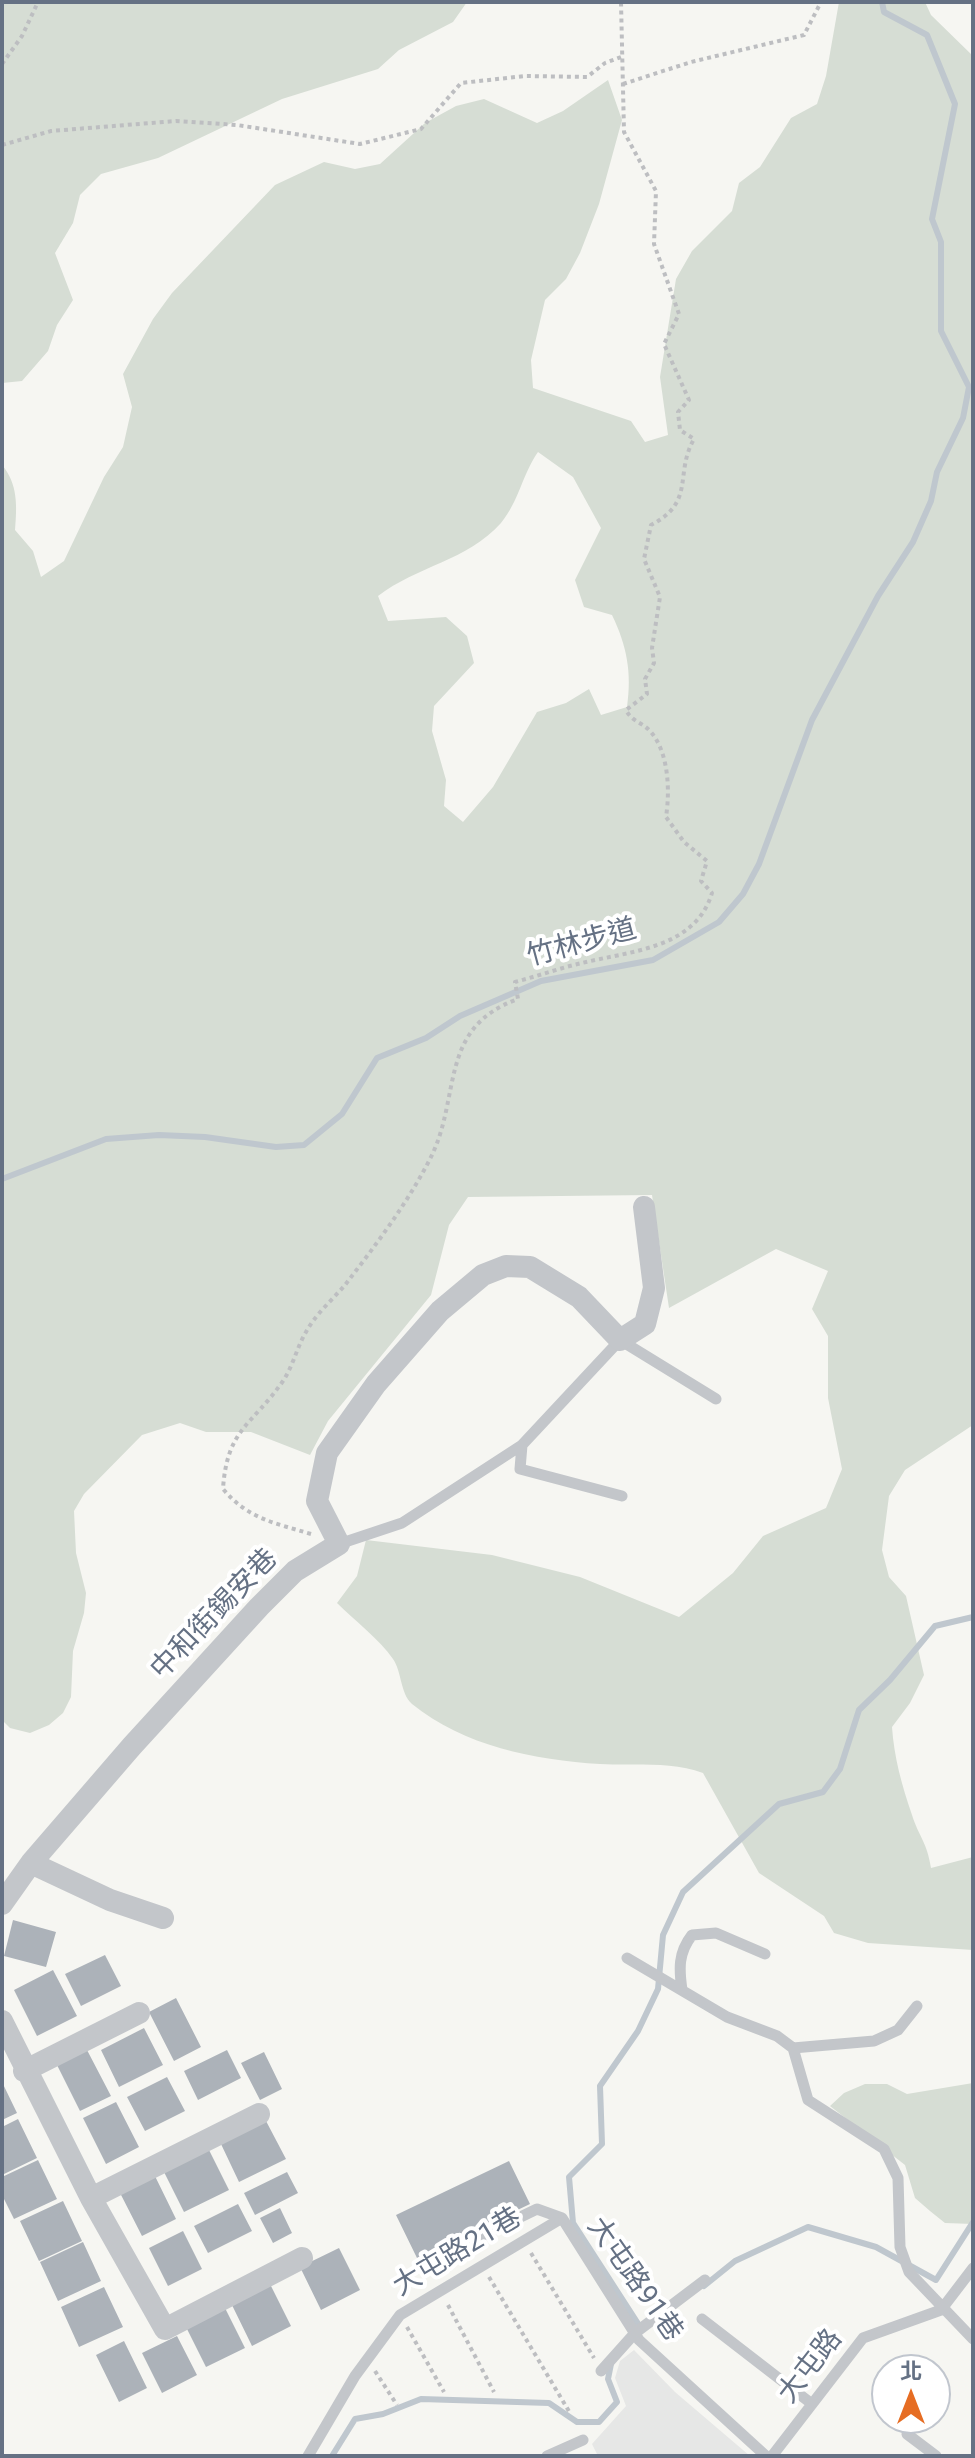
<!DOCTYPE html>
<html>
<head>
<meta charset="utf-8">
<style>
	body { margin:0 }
	#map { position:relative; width:975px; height:2458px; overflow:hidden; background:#f6f6f2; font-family:Roboto,"Noto Sans TC",sans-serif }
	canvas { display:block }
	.frame { position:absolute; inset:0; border:4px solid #657184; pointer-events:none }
	.north { position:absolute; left:871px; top:2354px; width:80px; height:80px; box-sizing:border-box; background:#fff; border:2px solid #c1c6ce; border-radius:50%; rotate:0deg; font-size:22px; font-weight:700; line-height:32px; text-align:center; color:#657184 }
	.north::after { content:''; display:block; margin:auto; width:28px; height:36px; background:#e66d23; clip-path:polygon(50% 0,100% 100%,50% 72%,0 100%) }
</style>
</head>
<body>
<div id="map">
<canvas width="975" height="2458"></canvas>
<div class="frame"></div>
<div class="north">北</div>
</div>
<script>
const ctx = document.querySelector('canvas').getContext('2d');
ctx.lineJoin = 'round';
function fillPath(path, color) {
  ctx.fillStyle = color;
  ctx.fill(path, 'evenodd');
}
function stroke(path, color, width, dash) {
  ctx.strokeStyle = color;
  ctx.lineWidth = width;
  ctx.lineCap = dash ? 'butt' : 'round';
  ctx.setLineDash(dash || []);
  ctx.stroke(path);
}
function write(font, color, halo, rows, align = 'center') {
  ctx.font = font + ' Roboto,"Noto Sans TC",sans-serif';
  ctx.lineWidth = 8;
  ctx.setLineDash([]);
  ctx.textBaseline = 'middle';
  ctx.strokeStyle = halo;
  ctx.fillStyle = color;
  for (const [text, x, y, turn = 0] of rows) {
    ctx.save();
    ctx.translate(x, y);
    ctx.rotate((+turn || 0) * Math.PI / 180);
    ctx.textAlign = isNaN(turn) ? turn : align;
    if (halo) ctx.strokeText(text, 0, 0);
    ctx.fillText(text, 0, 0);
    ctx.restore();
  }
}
const built = new Path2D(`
	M634,2350L675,2392L750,2456H598L592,2444L626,2406L615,2378L620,2361Z`);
const green = new Path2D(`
	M2,2H467L453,22L399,50L378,69L282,99L158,158L101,174L80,195L73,223L55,253L73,300L57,325L48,351L22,381L2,383Z
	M839,2H925L931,15L973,56V1425L905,1470L889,1496L882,1550L889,1577L906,1596L924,1675L910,1703L892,1727C894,1757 902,1786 912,1815C919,1837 927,1842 931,1868L973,1857V1950L868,1943L834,1933L824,1916L759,1873L703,1773C670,1761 634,1766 600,1764C534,1760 464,1746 412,1704C400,1693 402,1672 393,1659C379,1639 355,1621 337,1603L357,1576L366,1540L492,1555L580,1577L679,1617L733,1573L763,1536L826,1508L842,1469L828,1398V1336L812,1309L828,1271L776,1249L669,1308L652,1195L468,1197L449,1225L431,1295L328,1421L310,1455L251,1432H206L180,1423L142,1435L84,1494L74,1511L76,1553L86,1593L84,1613L73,1651L71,1697L63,1713L49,1725L30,1733L10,1728L2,1720V465C18,484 17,506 15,530L33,551L41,577L64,561L104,477L123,447L132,407L123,374L153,319L172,293L275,185L324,162L355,169L380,164L425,123L456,106L484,99L537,123L563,111L608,80L622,120L599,204L580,253L566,279L545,300L531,360L533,388L631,421L645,442L668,435L660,377L676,279L692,251L732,211L739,183L760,167L791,118L817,104L826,76ZM538,452L573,477L601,528L575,580L584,607L612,615C627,646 632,673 627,707L601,715L589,689L566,703L537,712L493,787L463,822L444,806L446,780L432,731L434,706L474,663L467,636L446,617L388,621L378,596C417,566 467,561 501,523C519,501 522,475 538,452Z
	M973,2083V2224L945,2223L930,2211L915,2198L905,2165L830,2106L844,2093L865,2084H887L907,2094Z`);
const stream = new Path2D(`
	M2,1179L106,1139L159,1135L205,1137L276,1147L304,1145L342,1114L377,1058L426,1038L460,1016L541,981L653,960L719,922L743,894L759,864L812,720L878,596L913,542L931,501L937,472L963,418L969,387L941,331V242L932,219L955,104L927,35L884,12L882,2
	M704,2286L735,2261L808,2227L876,2247L936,2280L973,2222
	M642,2330L573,2223L569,2177L602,2144L600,2086L638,2031L658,1989L663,1935L683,1892L779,1804L823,1792L840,1769L859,1710L890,1680L935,1626L973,1617
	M332,2456L355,2419L383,2414L421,2399L549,2403L577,2422H599L617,2402L608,2379L611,2364`);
const building = new Path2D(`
	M13,1920L56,1932L46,1967L4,1956Z
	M105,1955L121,1986L81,2006L65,1974Z
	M53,1970L77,2016L37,2036L14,1990Z
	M176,1998L201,2047L174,2061L149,2012Z
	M144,2028L163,2065L119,2087L101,2050Z
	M87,2050L111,2096L80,2111L57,2065Z
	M227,2050L241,2078L198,2100L184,2071Z
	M264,2052L282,2089L260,2100L241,2063Z
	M167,2077L185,2111L145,2131L127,2097Z
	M2,2082L17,2113L2,2120Z
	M116,2102L139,2147L106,2164L83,2118Z
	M18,2119L37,2158L2,2175V2127Z
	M266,2121L286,2159L239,2182L221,2144Z
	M208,2148L229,2190L184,2212L163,2170Z
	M38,2160L57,2199L14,2219L2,2195V2177Z
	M509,2161L530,2204L417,2258L396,2215Z
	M153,2172L176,2219L142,2236L118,2189Z
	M287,2172L298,2193L255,2215L244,2193Z
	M63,2201L82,2241L39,2261L20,2221Z
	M238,2204L252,2231L208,2253L194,2226Z
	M280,2208L292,2233L273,2243L260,2218Z
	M183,2231L202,2269L168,2286L149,2248Z
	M83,2242L101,2281L58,2301L40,2262Z
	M339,2248L360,2290L321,2310L300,2267Z
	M270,2284L291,2326L252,2346L231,2303Z
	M104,2287L123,2327L79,2347L61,2307Z
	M224,2306L245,2348L206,2367L185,2325Z
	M177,2336L197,2375L162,2393L142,2353Z
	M124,2341L147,2388L119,2402L96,2355Z`);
const path = new Path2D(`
	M2,64L22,36L38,2
	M623,84L691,62L804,35L821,2
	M2,145L51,131L176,121L237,125L360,144L421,129L461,83L525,76L587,77L605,63L621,57
	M311,1534C275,1523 248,1519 223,1489C227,1428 252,1426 283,1381C293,1366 297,1347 306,1332C315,1315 332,1300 345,1285C375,1246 407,1204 430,1159C462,1097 437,1028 518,999L515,982C538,976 560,968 582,963C630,951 695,949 712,893L701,881L707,861L684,842L666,817C670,791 669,752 650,731C642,722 632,722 626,710L647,694L645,679L654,663L652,648L660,597L644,559L651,525C696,502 674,474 694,439L680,430L678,412L689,400L664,344L679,314L654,244L656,191L624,132L621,2
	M531,2253L594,2358
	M489,2277L570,2413
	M448,2305L494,2392
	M407,2327L444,2392
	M375,2371L397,2405`);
const lane = new Path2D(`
	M522,1445L520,1469L622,1496
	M339,1544L402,1523L522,1445L620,1340L716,1399
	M627,1958L727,2017L777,2036L793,2048
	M682,1990C679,1969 678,1953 692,1935L716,1933L765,1954
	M917,2006L898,2030L874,2041L793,2048L808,2100L884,2149L898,2178L900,2247L909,2272L973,2339
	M442,2255L537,2209L562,2218L639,2340L766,2456
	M702,2319L812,2404
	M601,2371L635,2333L705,2280
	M907,2434L936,2456
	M308,2456L355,2376L400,2315L562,2218
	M547,2456L583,2440
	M772,2456L863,2338L941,2310L973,2268`);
const street = new Path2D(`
	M31,1863L110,1900L163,1918
	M2,1904L31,1863L132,1746L259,1607L295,1571L339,1544L317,1501L327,1453L376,1384L440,1311L483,1275L506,1266L530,1267L579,1297L620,1340L645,1324L654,1288L644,1207
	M2,2021L91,2198L165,2329L302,2258
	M24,2071L139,2013
	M91,2198L259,2114`);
const streetNames = [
	["竹林步道",582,944,-15],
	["中和街錫安巷",215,1615,-46],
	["大屯路21巷",458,2253,-31],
	["大屯路91巷",634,2280,55],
	["大屯路",811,2367,-52]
];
fillPath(built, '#e6e7e6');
fillPath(green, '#d6ddd4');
stroke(stream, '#bfc7ce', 6);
fillPath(building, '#acb2b9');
stroke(path, '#bdbec1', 4, [4, 4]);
stroke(lane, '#c3c6ca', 11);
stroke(street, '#c3c6ca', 22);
write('28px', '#657184', '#fff', streetNames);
</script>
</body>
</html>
